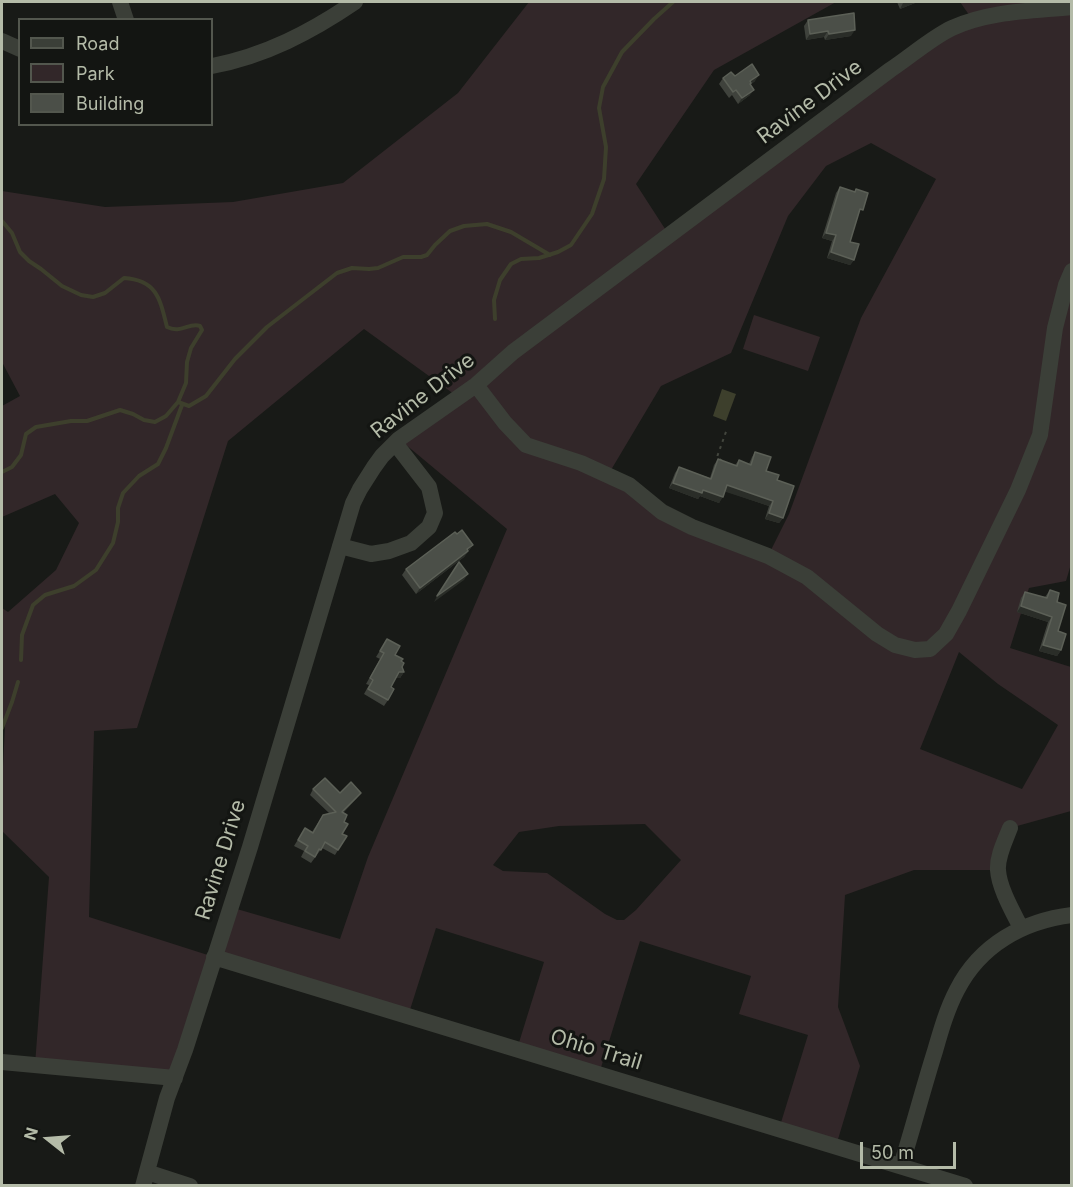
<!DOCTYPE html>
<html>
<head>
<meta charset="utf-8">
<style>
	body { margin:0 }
	#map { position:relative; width:1073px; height:1187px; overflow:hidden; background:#181a17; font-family:Inter,sans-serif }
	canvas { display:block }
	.frame { position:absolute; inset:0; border:3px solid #b4bba8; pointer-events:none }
	.legend { position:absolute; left:18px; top:18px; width:195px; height:108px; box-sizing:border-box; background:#131512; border:2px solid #53574e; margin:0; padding:8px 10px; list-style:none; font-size:18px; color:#b4bba8 }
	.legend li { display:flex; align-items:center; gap:12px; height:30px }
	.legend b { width:30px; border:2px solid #53574e }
	.north { position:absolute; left:18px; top:1109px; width:60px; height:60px; -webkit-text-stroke:4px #131512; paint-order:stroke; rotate:287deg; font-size:16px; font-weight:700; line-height:24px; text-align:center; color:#b4bba8 }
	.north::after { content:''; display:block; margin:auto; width:21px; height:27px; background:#b4bba8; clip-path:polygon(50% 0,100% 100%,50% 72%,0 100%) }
	.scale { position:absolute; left:860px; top:1142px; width:96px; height:27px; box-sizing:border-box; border:3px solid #b4bba8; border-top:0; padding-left:8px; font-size:18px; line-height:21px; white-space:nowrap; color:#b4bba8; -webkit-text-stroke:4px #131512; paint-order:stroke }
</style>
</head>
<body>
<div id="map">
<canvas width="1073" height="1187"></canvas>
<div class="frame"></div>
<ul class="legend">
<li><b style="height:8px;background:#3b3f38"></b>Road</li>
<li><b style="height:16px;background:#322729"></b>Park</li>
<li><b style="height:16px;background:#4b4f48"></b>Building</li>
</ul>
<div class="north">N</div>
<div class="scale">50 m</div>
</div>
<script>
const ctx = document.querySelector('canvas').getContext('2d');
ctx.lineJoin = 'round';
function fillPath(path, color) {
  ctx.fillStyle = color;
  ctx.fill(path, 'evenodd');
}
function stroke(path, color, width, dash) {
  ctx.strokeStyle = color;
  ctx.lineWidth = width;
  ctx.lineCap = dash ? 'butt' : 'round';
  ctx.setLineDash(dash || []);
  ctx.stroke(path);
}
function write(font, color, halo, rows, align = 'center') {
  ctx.font = font + ' Inter,sans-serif';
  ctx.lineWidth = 6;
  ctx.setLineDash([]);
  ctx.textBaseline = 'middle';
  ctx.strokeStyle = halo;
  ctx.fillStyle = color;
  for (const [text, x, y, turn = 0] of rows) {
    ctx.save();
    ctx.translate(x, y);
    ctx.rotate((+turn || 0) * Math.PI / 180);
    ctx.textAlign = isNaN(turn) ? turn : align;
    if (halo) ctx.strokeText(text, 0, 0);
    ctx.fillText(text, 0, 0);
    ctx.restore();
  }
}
const green = new Path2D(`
	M529,2H836L714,70L636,184L669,235L972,19L960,2H1071V564L1066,581L1029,588L1010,648L1071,667V811L1010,828L998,870H914L845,895L838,1007L860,1066L836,1146L779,1129L808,1035L739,1014L751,976L640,941L599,1074L517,1049L544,962L436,928L408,1016L215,957L175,1078L35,1065L49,877L2,831V786L5,726H2V608L8,612L56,570L79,523L55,494L2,517V406L20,396L2,362V191L105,207L233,202L343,183L458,93ZM871,143L936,179L861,318L789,514L768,556L662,512L608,475L661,386L731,353L788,216L826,166ZM364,329L458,397L399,439L507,529L368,857L340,939L230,907L214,957L89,917L94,731L137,728L228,441ZM959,652L998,684L1058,725L1022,789L920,749ZM645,824L681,860L636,910L624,920H617L605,914L547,873L503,871L493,865L519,832L559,826Z
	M754,315L820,337L808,371L743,349Z`);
const water = new Path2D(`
	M722,389L736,394L726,421L713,416Z`);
const stream = new Path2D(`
	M2,221L12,233L20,252L29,261L41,269L62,286L81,295L93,297L105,293L124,278C157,280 160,299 167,327C181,334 189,322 200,326L202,330L191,348L187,362L186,383L178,402
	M495,319L494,300L500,280L511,264L521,259L539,258L558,252L571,245L592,214L604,179L606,147L599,108L603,87L622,52L654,19L673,2
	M2,472L12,467L21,455L26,434L36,427L71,421H87L120,410L133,414L144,420L155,422L166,416L178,402L189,406L206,396L235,359L267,327L337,273L352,268L369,269L378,268L403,257H421L427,255L435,245L450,231L464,226L487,224L511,232L550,255
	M21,660L22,635L33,605L45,595L74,586L96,570L113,543L118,522V508L123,493L139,476L158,464L166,448L182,405
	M2,728L12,702L18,682`);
const path = new Path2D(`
	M722,461L717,457L727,429`);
const minor = new Path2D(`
	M120,2L126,20
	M2,41L20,49
	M212,66C265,56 311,32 355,2
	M476,385L505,423L526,445L581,463L629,485L662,512L692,527L768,556L807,577L877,634L895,645L915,650L930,649L946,634L959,611L1018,490L1040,435L1055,328L1066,285L1072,271
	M340,546L371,554L389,551L411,543L429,527L435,513L429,487L395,443
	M1010,828C1005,841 997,856 998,870C999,888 1013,912 1021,928
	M214,957L965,1186
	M2,1062L175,1078
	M901,1166C913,1128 923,1089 935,1051C941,1030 947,1009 957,990C980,945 1023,921 1072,915
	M147,1172L190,1186
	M143,1186L167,1098L185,1050L250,847L353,503L360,489L374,467L382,456L399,439L476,385L513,352L890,70C910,57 931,38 952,28C989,11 1032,11 1072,7`);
const wall = new Path2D(`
	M897,2H916L915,3L900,9Z
	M808,20L851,36L825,40L824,37L806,40L804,26Z
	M735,76L755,81L750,85V95L738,104L732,95L729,98L719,84L723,78Z
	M840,187L855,192L856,189L858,215L850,242L854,260L850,265L827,258L832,241L822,238L836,193Z
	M755,452L766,471L777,480L783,518L779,523L765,519L769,506L725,491L719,503L700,496L698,499L669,488L675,473L679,467L710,478L714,465L718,459L735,465L739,460L749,464L752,457Z
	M457,534L473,545L464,557L416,594L402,575L406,569Z
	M1050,590L1057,602L1058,631L1061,650L1057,656L1039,651L1048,622L1017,612L1021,598L1025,592L1045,597Z
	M387,639L395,655L401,661L404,672L400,678H396L391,687L388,700L384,706L364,694L369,685L366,684L380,659L376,657Z
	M313,789L340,793L357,798L343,813L344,822L342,834L338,850L335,855L322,848L311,863L301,857L304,851L294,846L305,828L312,832L323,815L329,813L310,795Z`);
const shadedWall = new Path2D(`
	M908,2H916L915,3L900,9L903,3Z
	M855,30L851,36L825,40L829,34Z
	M828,31L824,37L806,40L810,34Z
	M759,75L755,81L751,84L747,89L750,81Z
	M754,90L750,95L738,104L742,98Z
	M826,233L836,235L832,241L822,238Z
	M831,252L854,260L850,265L827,258Z
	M673,483L703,490L723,497L719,503L700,496L698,499L669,488Z
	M727,485L773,501L769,506L723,491Z
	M769,513L783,518L779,523L765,519Z
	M473,545L464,557L416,594L420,588Z
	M468,574L464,580L434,602L437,596Z
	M1021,606L1052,617L1048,622L1017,612Z
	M1043,645L1061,650L1057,656L1039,651Z
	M399,672H404L400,678H395Z
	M361,793L357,798L338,818L342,812Z`);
const building = new Path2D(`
	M854,13L855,30L829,34L828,31L810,34L808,20Z
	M752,64L759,75L750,81L751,83L750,84L754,90L742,98L736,90L733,92L723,78L731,72L735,76Z
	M840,187L855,192L856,189L868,193L863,210L860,209L850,242L859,244L854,260L831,252L836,235L826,233Z
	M755,452L771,457L766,471L779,475L777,480L794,486L783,518L769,513L773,501L727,485L723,497L703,490L702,493L673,483L679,467L711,479L718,459L737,466L739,460L751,465Z
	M462,530L473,545L467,549L468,551L420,588L406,569L455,532L457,534Z
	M459,562L468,574L437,596Z
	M1050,590L1059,593L1057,602L1066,605L1058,631L1066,634L1061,650L1043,645L1052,617L1021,606L1025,592L1047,598Z
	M387,639L400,646L395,655L403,659L401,661L404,663L402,667L404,672H399L391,687L394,689L388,700L368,689L373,680L370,678L384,653L380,651Z
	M325,778L340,793L351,782L361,793L342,812L347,815L344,822L348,824L342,834L347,836L338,850L325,842L321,850L319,849L315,857L305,851L308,846L298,840L305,828L313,833L323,815L336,812L313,789Z`);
const streetNames = [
	["Ravine Drive",810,102,-37],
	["Ravine Drive",423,396,-38],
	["Ravine Drive",221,860,-73],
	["Ohio Trail",596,1050,17]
];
fillPath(green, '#322729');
fillPath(water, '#3d3f2c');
stroke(stream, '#3d3f2c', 4);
stroke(path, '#43463e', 2, [3, 4.5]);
stroke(minor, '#3b3f38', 16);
fillPath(wall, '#3f423c');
fillPath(shadedWall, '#2a2d28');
fillPath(building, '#4b4f48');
stroke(building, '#5c6057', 1.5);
write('21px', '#b4bba8', '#131512', streetNames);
</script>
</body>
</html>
